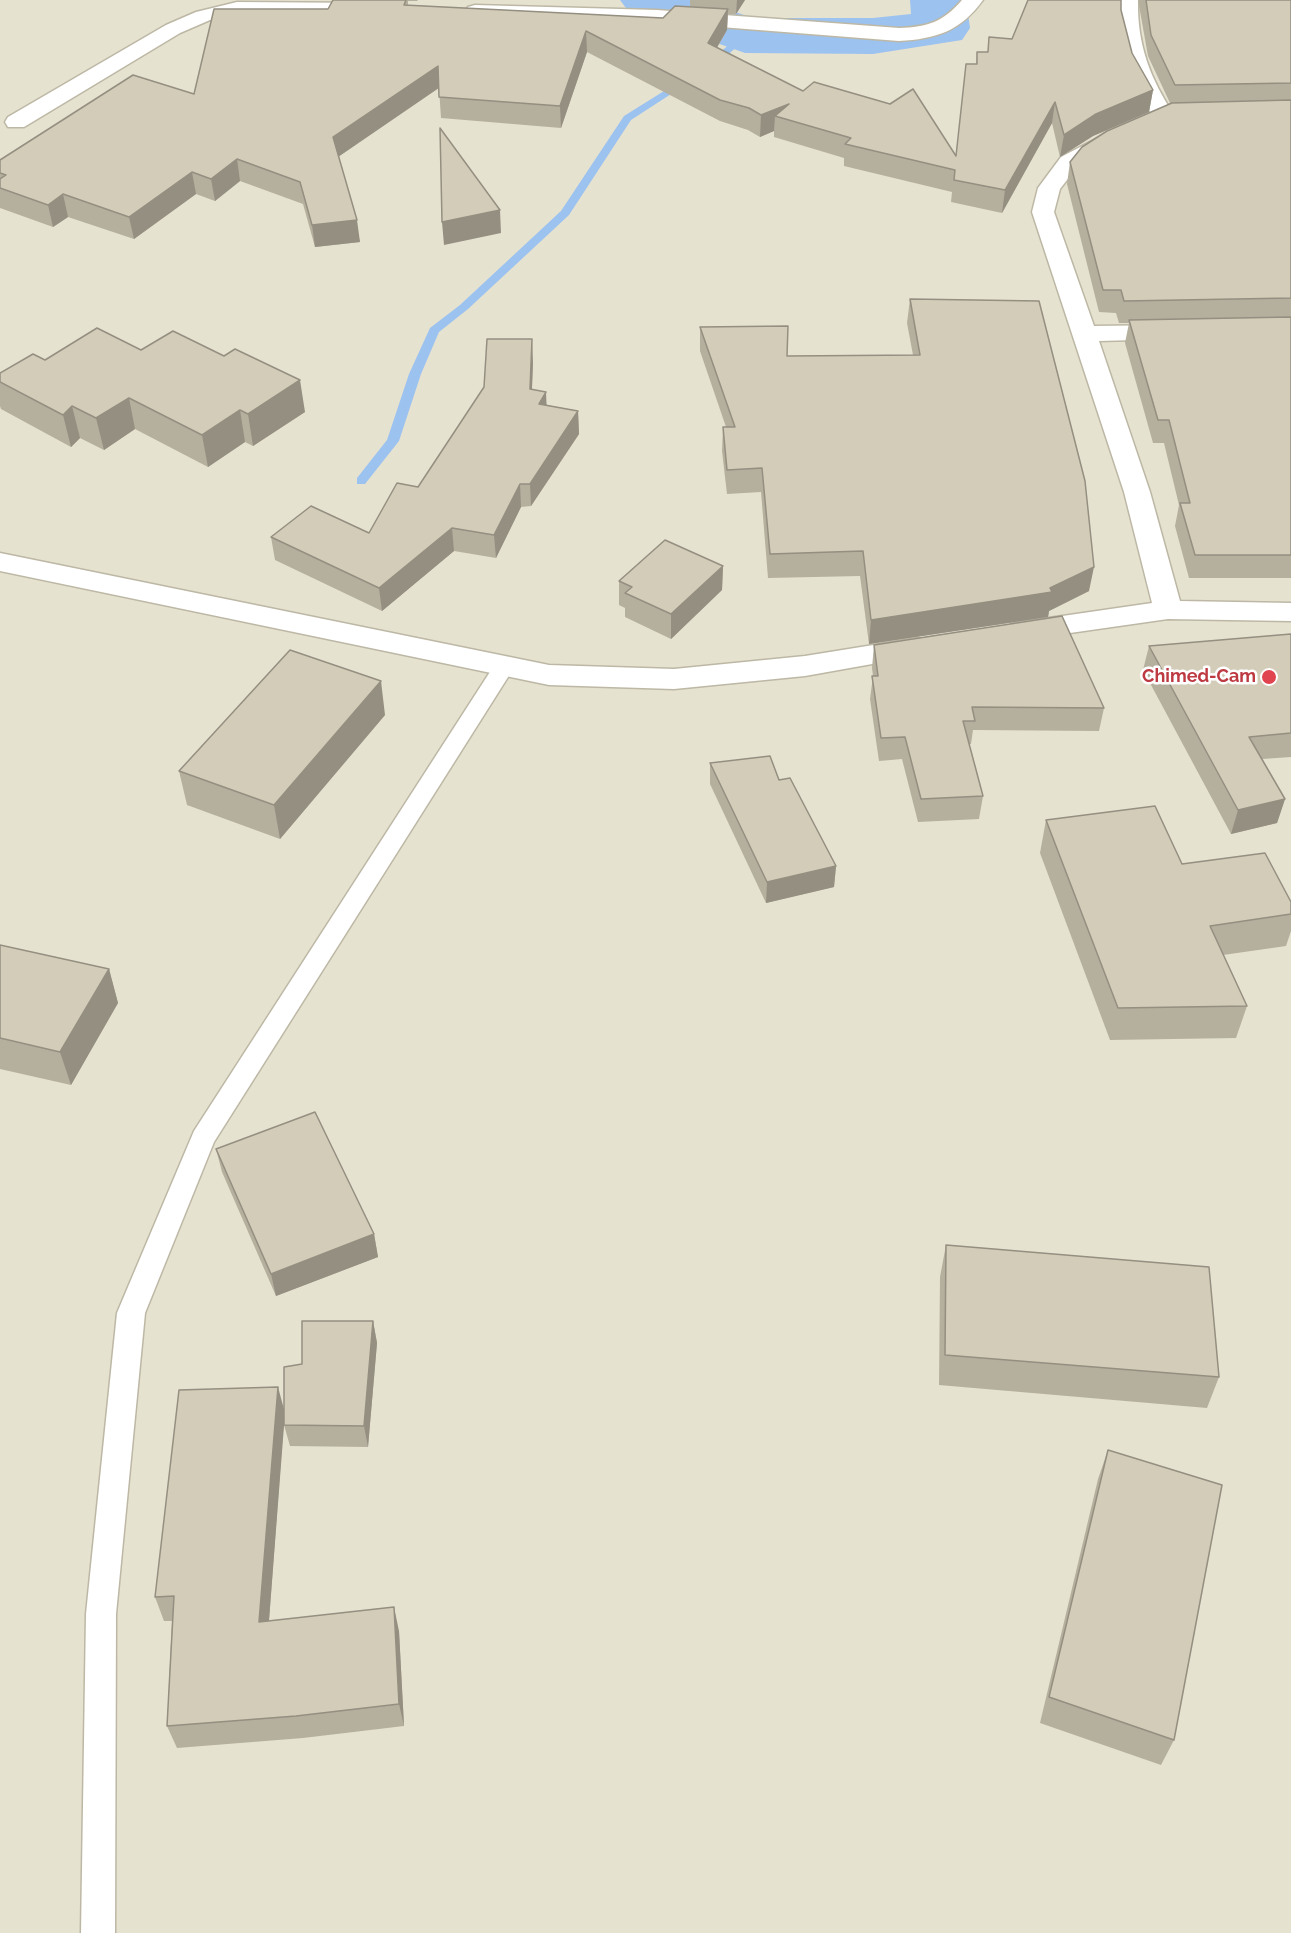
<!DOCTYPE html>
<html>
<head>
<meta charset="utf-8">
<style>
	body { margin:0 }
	canvas { display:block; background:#f1efe2 }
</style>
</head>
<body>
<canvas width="1291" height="1933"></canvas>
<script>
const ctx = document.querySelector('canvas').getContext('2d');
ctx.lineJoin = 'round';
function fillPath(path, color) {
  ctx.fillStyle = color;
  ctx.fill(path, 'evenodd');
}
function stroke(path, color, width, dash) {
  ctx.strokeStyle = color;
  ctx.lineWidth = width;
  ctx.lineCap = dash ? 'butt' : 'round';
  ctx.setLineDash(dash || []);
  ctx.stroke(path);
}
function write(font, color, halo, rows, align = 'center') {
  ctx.font = font + ' Raleway,sans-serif';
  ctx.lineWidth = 5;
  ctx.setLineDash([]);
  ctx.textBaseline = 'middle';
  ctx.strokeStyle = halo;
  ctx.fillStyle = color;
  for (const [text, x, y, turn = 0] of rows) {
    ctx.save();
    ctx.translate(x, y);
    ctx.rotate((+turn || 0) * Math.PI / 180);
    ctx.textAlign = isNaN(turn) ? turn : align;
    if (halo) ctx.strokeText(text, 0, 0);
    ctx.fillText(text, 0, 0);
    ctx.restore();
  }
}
const residential = new Path2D(`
	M0,0H1291V1933H0Z`);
const stream = new Path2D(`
	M742,33L750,35L713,68H707V64Z
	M680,81L688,83L631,120L569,215L468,309L439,332L421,374L399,441L365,484H357V478L387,440L409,374L430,328L460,305L561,211L624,116Z`);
const river = new Path2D(`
	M620,0H703L752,18H873L911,14L910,0H966L970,28L962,40L873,54L745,53L629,12Z`);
const lane = new Path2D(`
	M504,659L511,661L515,666L214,1142L145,1313L116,1614L115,1933H81L86,1614L117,1313L194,1131L497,661Z`);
const street = new Path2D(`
	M962,0H983C961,31 936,39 899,41L657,22L475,17L468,15L465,11L468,7L475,5L657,10L899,28C928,27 943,22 962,0Z
	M1118,0H1138C1137,44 1150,79 1175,116L1172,121H1156C1130,83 1117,46 1118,0Z
	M237,2L372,3L379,5L382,9L379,13L372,15L237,14L210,20L180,33L24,127H8L5,122L8,117L166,25L196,12Z
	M1109,132L1117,134L1120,139L1117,144L1077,167L1060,189L1054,212L1094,326L1172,325L1181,327L1184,332L1181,337L1172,339L1099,341L1150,492L1180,601L1291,603V621L1168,619L1021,640L1011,638L1007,631L1011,624L1021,622L1152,603L1124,492L1032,212L1038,188L1061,157Z
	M0,553L549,665L674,669L805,656L917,638L927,640L931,647L927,654L917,656L805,676L674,689L549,685L0,571Z`);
const wall = new Path2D(`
	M333,0H418L417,1H408V5L663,18L690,7V0H745L736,14H728L727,30L717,48L803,91L956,155L976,64L977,52H987L1012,39L1121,10L1132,53L1153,90L1149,112L1093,136L1060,157L1052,123L1002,213L951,202L952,192L844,166V158L774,137V131L760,137L748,130L720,121L587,52L561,128L441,118L439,88L338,157L360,242L315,247L303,204L240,181L215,201L196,194L134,239L68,217L53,227L0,208V160L194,94L328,9Z
	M1138,0H1291V578H1189L1175,526L1179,505L1164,443H1153L1125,343L1129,323H1119L1116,313L1099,312L1067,184L1070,162L1170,103L1148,56Z
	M910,299L1089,591L1049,611L1048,617L869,644L860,576L768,578L761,492L727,494L722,451L723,427H726L700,351V327L787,356L913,355L907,323Z
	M141,350L305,412L253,446L245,442L208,467L135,429L104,450L80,438L71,447L1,409L0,406V373L45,360Z
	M533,362L532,389L547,405L578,411L579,434L531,506L521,507L496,558L454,551L382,611L275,560L271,537L369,533L418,487Z
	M723,566L722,590L671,639L625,617V608L619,605V581Z
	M1291,634V757L1262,759L1285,799L1277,823L1231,834L1143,670L1149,646Z
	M874,645L1104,708L1099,731L973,730L971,744H969L983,796L979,819L918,822L902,759L879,761L870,699L873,676L872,668Z
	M385,715L280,839L187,805L179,771Z
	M710,763L779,780L836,866L834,887L766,903L710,784Z
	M1046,820L1182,864L1291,902V931L1286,946L1223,955L1247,1006L1236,1038L1110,1040L1040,853Z
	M0,945L109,969L118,1003L71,1085L0,1069Z
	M216,1149L374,1234L378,1257L276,1296L222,1172Z
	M946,1245L1219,1377L1207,1408L939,1385L940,1277Z
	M373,1321L377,1343L368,1447L290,1446L284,1425V1419L269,1621L399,1631L404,1726L303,1738L177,1748L167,1726L172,1621H164L155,1597L284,1411L302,1364Z
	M1108,1450L1174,1740L1161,1765L1040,1723L1098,1479Z`);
const shadedWall = new Path2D(`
	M737,0H745L736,14Z
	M728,9L727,30L707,64L708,43Z
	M586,31L587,52L561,128L560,106Z
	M438,66L440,87L335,159L333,137Z
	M1153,90L1149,112L1093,136L1060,157L1064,135L1096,114Z
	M1055,102L1052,123L1002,213L1005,190Z
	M789,104L775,116L774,131L760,137L761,115Z
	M237,159L240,181L215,201L211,179Z
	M192,172L196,194L134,239L129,217Z
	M63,194L68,217L53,227L48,205Z
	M500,210L501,233L444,245L442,222Z
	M357,220L360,242L315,247L312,225Z
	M532,339L533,362L531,411L530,389Z
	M300,380L305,412L253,446L248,414Z
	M546,392L547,415L539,404Z
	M129,398L135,429L104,450L96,418Z
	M72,406L80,438L71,447L63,415Z
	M240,410L245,442L208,467L202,435Z
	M578,411L579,434L531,506L530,484Z
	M520,484L521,507L496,558L494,535Z
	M452,528L454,551L382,611L379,588Z
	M723,566L722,590L671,639V614Z
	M1094,567L1089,591L1049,611L1048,617L869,644L871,620L1050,588Z
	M381,681L385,715L280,839L274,805Z
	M1285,799L1277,823L1231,834L1238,810Z
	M836,866L834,887L766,903L767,882Z
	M109,969L118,1003L71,1085L60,1052Z
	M374,1234L378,1257L276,1296L271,1274Z
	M373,1321L377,1343L368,1447L364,1426Z
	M278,1387L285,1413L267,1646L259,1622Z
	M394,1607L399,1631L404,1726L399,1704Z`);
const building = new Path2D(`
	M333,0H406L404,5L663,18L675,6L728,9L708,43L803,91L814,82L890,104L913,89L956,156L966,64H977V52H988L989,37L1012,39L1028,0H1121V10L1132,53L1153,90L1096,114L1064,135L1055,102L1005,190L954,180L955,170L845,144L851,138L775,116L789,104L761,115L749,108L720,100L586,31L560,106L439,97L438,66L333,137L357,220L312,225L300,182L237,159L211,179L192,172L129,217L63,194L48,205L0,188V179L6,175L0,173V160L133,75L194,94L214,9H328Z
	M1146,0H1291V83L1175,85L1151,35Z
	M1291,100V298L1124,301L1121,290H1103L1070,162L1082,147L1107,131L1172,103Z
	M440,128L500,210L442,222Z
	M910,299L1039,301L1085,481L1094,567L1050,588L1052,592L871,620L863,551L770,554L762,468L727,470L723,427H735L700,327L788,326L787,356L920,355Z
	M1291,317V555H1195L1180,503H1190L1169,420H1158L1129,320Z
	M97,328L141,350L173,331L224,356L235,349L300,380L248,414L240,410L202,435L129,398L96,418L72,406L63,415L0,382V373L33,354L45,360Z
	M487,339H532L530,389L546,392L539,404L578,411L530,484H520L494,535L452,528L379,588L271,537L311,506L369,533L397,483L418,487L484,387Z
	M665,540L723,566L671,614L625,593L632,587L619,581Z
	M1062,616L1104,708L972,707L975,721H963L983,796L921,799L905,737L881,738L872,676H878L874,645Z
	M1291,634V733L1249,737L1285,799L1238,810L1149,646Z
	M290,650L381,681L274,805L179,771Z
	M770,756L779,780L790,778L836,866L767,882L710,763Z
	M1155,806L1182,864L1265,853L1291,902V914L1210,926L1247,1006L1118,1008L1046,820Z
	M0,945L109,969L60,1052L0,1038Z
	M315,1112L374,1234L271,1274L216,1149Z
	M946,1245L1209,1267L1219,1377L945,1355Z
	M302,1321H373L364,1426L284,1425V1367L302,1364Z
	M278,1387L259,1622L394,1607L399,1704L296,1716L167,1726L174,1596L155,1597L179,1390Z
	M1108,1450L1222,1485L1174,1740L1049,1697Z`);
const markers = [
	[1269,677,8,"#e0444e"]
];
const healthNames = [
	["Chimed-Cam",1256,677]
];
fillPath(residential, '#e6e2d0');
fillPath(stream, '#9cc2f0');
fillPath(river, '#9cc2f0');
stroke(lane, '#bdb8a5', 3);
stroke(street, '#bdb8a5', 3);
fillPath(lane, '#fff');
fillPath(street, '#fff');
fillPath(wall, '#b5af9e');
fillPath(shadedWall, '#948f81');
fillPath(building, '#d3ccb8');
stroke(building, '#948f81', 1.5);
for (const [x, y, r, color] of markers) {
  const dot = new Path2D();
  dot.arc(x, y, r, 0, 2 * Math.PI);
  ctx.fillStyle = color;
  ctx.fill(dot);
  stroke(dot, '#fff', 2);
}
write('bold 18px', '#be3a42', '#fff', healthNames, 'right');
</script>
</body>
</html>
